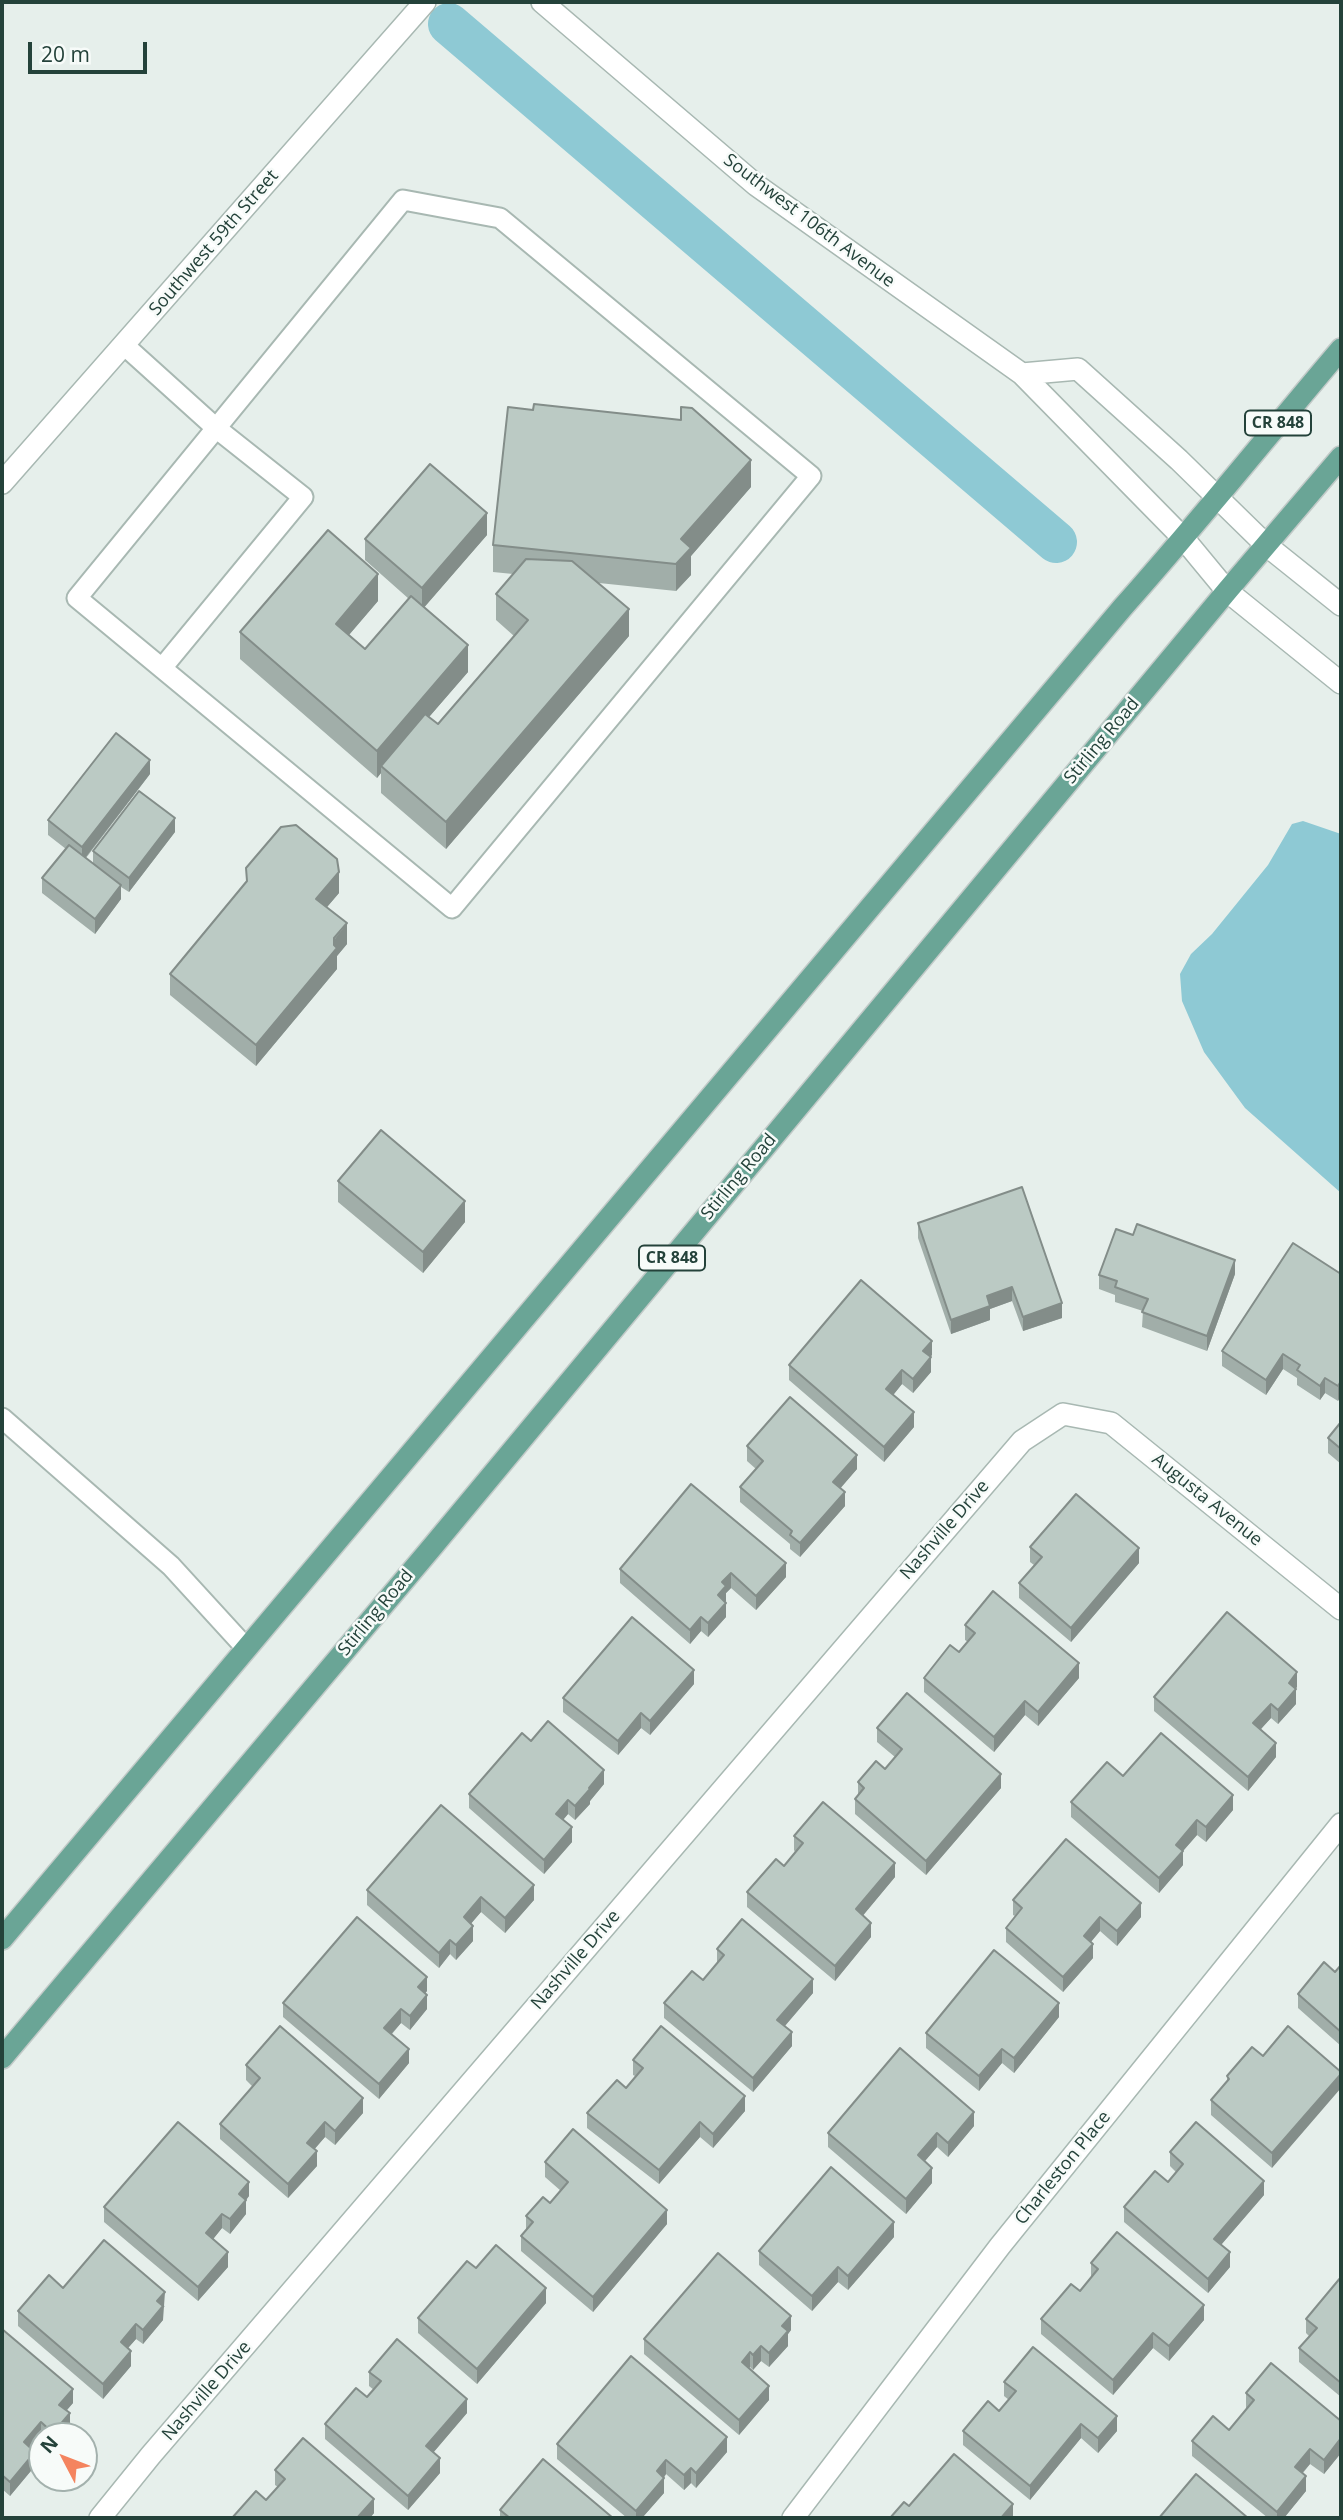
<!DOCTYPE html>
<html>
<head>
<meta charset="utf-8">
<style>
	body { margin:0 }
	#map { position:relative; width:1343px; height:2520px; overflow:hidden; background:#e6efeb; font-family:"Open Sans",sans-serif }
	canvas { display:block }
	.frame { position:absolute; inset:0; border:4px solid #24423a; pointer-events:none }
	.north { position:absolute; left:28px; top:2422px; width:70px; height:70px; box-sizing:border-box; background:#f7fbf9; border:2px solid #a3b1ad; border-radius:50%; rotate:312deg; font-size:19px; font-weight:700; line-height:28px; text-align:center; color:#24423a }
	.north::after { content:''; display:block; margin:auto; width:24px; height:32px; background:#f4845f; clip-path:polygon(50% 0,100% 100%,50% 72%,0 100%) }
	.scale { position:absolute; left:28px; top:42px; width:119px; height:32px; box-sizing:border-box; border:4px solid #24423a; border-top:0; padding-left:9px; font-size:21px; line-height:24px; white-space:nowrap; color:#24423a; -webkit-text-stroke:5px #f7fbf9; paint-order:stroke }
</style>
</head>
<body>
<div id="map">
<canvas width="1343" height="2520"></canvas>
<div class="frame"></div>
<div class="north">N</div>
<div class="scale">20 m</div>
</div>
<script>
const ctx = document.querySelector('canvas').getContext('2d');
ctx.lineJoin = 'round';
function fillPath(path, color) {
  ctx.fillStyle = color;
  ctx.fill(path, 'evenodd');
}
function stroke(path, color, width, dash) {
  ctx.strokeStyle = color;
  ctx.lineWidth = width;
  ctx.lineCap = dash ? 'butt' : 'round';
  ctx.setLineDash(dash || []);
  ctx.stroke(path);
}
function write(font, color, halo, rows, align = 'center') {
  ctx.font = font + ' "Open Sans",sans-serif';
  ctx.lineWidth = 5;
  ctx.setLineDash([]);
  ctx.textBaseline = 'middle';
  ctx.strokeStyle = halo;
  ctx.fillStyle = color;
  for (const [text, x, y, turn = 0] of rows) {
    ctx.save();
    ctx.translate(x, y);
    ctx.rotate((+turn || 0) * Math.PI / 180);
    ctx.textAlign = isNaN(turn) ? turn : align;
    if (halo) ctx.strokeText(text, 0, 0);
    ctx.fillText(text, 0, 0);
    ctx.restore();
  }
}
const water = new Path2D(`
	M1303,821L1341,834V1193L1245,1108L1204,1052L1182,1001L1180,974L1191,954L1212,934L1268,865L1292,824Z`);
const canal = new Path2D(`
	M449,24L1056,542`);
const service = new Path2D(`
	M403,200L500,218L811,476L452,908L77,598Z
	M124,345L216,428L303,497L162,668
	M2,1418L171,1566L246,1648`);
const minor = new Path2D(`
	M542,2L756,185L1022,374L1184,539L1227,591L1341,683
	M1022,374L1078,369L1179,460L1266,545L1341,605
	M2,483L425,2
	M100,2518L151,2455L1022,1441L1063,1414L1111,1423L1341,1609
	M793,2518L1000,2246L1341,1824`);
const primary = new Path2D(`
	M2,1939L1123,607C1198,523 1268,435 1341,349
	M2,2058L433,1546L1227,591L1341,457`);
const wall = new Path2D(`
	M751,487L691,556V575L676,591L599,583L629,636L446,849L381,793V773L377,778L240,659V632L378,601L349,635L365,649L409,599L365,560V539L487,535L424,607L468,672L429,717L438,724L514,636L496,620V594L513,574L493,572V545Z
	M150,774L86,858L93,864V851L175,832L129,892L121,887V899L95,934L42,893V878L66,849L48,835V820Z
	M246,868L339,893L327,907L347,944L337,956V969L256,1066L170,995V974L246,883Z
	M338,1181L465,1222L423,1273L338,1202Z
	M918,1223L1062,1318L1023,1331L1012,1301L990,1309V1320L951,1334L918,1238Z
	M1235,1274L1207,1351L1142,1327L1143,1311L1115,1302V1295L1099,1289V1275Z
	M1341,1274V1395L1338,1401L1325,1393L1320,1400L1297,1385V1378L1283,1369L1266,1395L1222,1366V1351Z
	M932,1355L930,1357L931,1372L913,1393L902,1384L893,1395L914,1427L884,1462L789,1380V1365Z
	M1341,1422V1464L1328,1453V1438Z
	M747,1446L857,1469L840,1488L845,1506L800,1557L790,1549V1544L740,1502V1487L756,1469L747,1461Z
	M691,1484L786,1577L756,1610L731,1588L726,1593V1601L725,1602L726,1617L708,1637L701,1631L690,1644L620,1583V1569Z
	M1030,1547L1139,1563L1071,1642L1019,1598V1583L1034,1565L1030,1562Z
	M965,1625L1079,1678L1038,1726L1025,1715L994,1752L924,1692V1678L959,1652L968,1642L965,1640Z
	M694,1684L650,1735L641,1728L618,1755L563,1712V1698Z
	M1297,1687L1295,1689L1296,1704L1278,1724L1271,1718L1260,1729L1276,1757L1248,1791L1154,1711V1697Z
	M877,1728L1001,1788L926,1875L855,1814V1799L858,1795V1782L885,1769L895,1757L877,1742Z
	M531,1741L604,1784L590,1801V1804L575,1820L568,1814L563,1820L572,1842L544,1874L469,1808V1794Z
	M1123,1776L1233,1810L1206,1842L1197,1835L1183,1851V1865L1159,1893L1071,1817V1802Z
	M794,1836L895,1877L863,1915L871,1937L835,1981L747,1907V1892L784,1866L795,1852L794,1850Z
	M367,1890L534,1900L505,1933L481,1912L471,1923L473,1941L456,1960L450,1954L439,1968L367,1905Z
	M1013,1900L1141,1917L1117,1946L1100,1931L1091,1942L1093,1958L1063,1992L1006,1942V1928L1015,1916L1013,1915Z
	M717,1949L813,1993L785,2026L792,2046L753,2092L664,2018V2003L703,1980L717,1963Z
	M1341,1965V2046L1298,2008V1994L1335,1972Z
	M427,1991L425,1993L427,2009L410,2030L401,2023L392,2034L409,2063L379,2099L283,2017V2003Z
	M1059,2017L1014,2073L1002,2063L979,2091L926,2048V2033Z
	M1288,2026L1272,2168L1211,2115V2100L1227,2081V2076L1263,2056Z
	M633,2060L745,2111L713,2148L700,2137L659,2184L587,2128V2113L626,2088L635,2076L633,2075Z
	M246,2065L363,2113L335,2145L325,2137L314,2149L317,2166L288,2198L220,2139V2124L253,2087L246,2080Z
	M974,2126L948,2157L937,2147L925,2161L932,2183L906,2214L828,2147V2133Z
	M1170,2152L1264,2195L1221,2245L1230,2267L1208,2293L1124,2222V2207L1168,2182L1176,2172L1170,2166Z
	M545,2162L667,2224L593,2312L521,2251V2236L526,2230V2216L550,2203L561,2191L545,2177Z
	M249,2196L246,2200V2214L230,2234L222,2228L213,2239L228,2267L198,2301L104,2222V2207Z
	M894,2237L848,2290L838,2282L812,2311L759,2265V2251Z
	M1091,2263L1204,2320L1169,2361L1153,2348L1113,2395L1041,2334V2319L1080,2291L1091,2277Z
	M476,2268L546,2303L477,2384L418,2333V2318Z
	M1341,2277V2397L1299,2362V2348L1309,2336L1306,2333V2319Z
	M63,2288L165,2306L163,2308V2320L143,2344L136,2339L128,2348L131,2366L103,2399L18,2326V2311Z
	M2,2329L73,2403L67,2410L70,2427L63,2436H42V2438L41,2437L31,2448L35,2466L10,2496L2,2489Z
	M791,2330L788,2334V2346L769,2367L761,2361L753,2370L750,2367L749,2368L769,2400L739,2435L644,2354V2339Z
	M369,2372L467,2413L433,2453L440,2473L408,2510L325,2439V2424L367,2397L374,2390L369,2386Z
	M1004,2382L1117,2431L1098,2453L1081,2438L1030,2500L963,2445V2431L999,2411L1009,2400L1004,2396Z
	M1246,2393L1341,2421V2453L1324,2474L1310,2464L1303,2473L1306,2491L1284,2518H1268L1192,2456V2441L1229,2430L1247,2409L1246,2408Z
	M557,2444L727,2452L696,2488L691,2483L684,2490L666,2474L664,2478V2493L642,2518H627L557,2459Z
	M275,2470L374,2513L370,2518H232L266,2500L278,2487L275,2485Z
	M500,2510L613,2518H500Z`);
const shadedWall = new Path2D(`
	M751,460V487L691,556V575L676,591V564L681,539Z
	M487,513V535L422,610V588Z
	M378,574V601L336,650V624Z
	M629,609V636L446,849V822Z
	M468,645V672L384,769L381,766V773L377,778V751Z
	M150,760V774L82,862V847Z
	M175,818V832L129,892V878Z
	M339,872V893L316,920V899Z
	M121,885V899L95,934V919Z
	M347,923V944L337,956V969L256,1066V1045Z
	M465,1201V1222L423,1273V1252Z
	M1235,1260V1274L1207,1351V1336Z
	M1012,1287V1301L990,1309V1320L951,1334V1320L987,1296Z
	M1062,1303V1318L1023,1331V1317Z
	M932,1341V1355L923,1365V1351Z
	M1283,1354V1369L1266,1395V1380Z
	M931,1357V1372L913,1393V1379Z
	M902,1370V1384L886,1404V1389Z
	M1325,1378V1393L1320,1400V1386Z
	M1341,1381V1395L1338,1401V1386Z
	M914,1412V1427L884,1462V1447Z
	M857,1455V1469L833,1497V1482Z
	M845,1492V1506L800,1557V1543Z
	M1139,1548V1563L1071,1642V1628Z
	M786,1563V1577L756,1610V1596Z
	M731,1573V1588L726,1593V1601L718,1610V1595L722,1582Z
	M726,1603V1617L708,1637V1623Z
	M701,1617V1631L690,1644V1630Z
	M1079,1663V1678L1038,1726V1712Z
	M694,1670V1684L650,1735V1721Z
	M1297,1672V1687L1289,1697V1683Z
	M1296,1689V1704L1278,1724V1710Z
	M1025,1701V1715L994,1752V1737Z
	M1271,1704V1718L1253,1738V1723Z
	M641,1713V1728L618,1755V1741Z
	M1276,1743V1757L1248,1791V1777Z
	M604,1770V1784L590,1801V1804L575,1820V1806Z
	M1001,1774V1788L926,1875V1861Z
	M1233,1795V1810L1206,1842V1827Z
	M568,1800V1814L556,1828V1814Z
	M1197,1820V1835L1183,1851V1865L1159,1893V1878L1176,1845Z
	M572,1827V1842L544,1874V1860Z
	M895,1863V1877L856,1924V1909Z
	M534,1885V1900L505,1933V1918Z
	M481,1897V1912L464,1932V1917Z
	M1141,1903V1917L1117,1946V1931Z
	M1100,1917V1931L1084,1950V1936Z
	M871,1923V1937L835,1981V1966Z
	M473,1926V1941L456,1960V1945Z
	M450,1940V1954L439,1968V1953Z
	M1093,1944V1958L1063,1992V1977Z
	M427,1977V1991L418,2002V1987Z
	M813,1979V1993L777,2035V2020Z
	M427,1995V2009L410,2030V2016Z
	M1059,2003V2017L1014,2073V2058Z
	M401,2009V2023L384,2042V2028Z
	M792,2032V2046L753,2092V2078Z
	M409,2049V2063L379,2099V2084Z
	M1002,2049V2063L979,2091V2076Z
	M1341,2074V2088L1272,2168V2153Z
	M745,2096V2111L713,2148V2134Z
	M363,2098V2113L335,2145V2131Z
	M974,2112V2126L948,2157V2143Z
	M325,2122V2137L307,2158V2143Z
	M700,2122V2137L659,2184V2170Z
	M937,2133V2147L918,2169V2155Z
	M317,2151V2166L288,2198V2184Z
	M932,2168V2183L906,2214V2199Z
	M1264,2181V2195L1214,2253V2239Z
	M249,2182V2196L246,2200V2214L230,2234V2219L239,2194Z
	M667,2210V2224L593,2312V2297Z
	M222,2214V2228L206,2248V2233Z
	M894,2222V2237L848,2290V2276Z
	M228,2252V2267L198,2301V2287Z
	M1230,2252V2267L1208,2293V2279Z
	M838,2267V2282L812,2311V2296Z
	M546,2288V2303L477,2384V2369Z
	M165,2292L163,2320L143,2344V2330L157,2301Z
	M1204,2305V2320L1169,2361V2346Z
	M791,2316V2330L788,2334V2346L769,2367V2353L782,2326Z
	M136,2324V2339L121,2356V2342Z
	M1153,2333V2348L1113,2395V2380Z
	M761,2346V2361L753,2370V2355Z
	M131,2351V2366L103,2399V2384Z
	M750,2352V2367L742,2377V2362Z
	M769,2386V2400L739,2435V2420Z
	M73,2389V2403L59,2419V2405Z
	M467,2399V2413L426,2461V2446Z
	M70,2413V2427L63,2436H53V2433Z
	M1117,2416V2431L1098,2453V2438Z
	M41,2422V2437L24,2457V2442Z
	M1081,2424V2438L1030,2500V2486Z
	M727,2437V2452L696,2488V2473Z
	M1341,2438V2453L1324,2474V2460Z
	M1310,2449V2464L1295,2481V2467Z
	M35,2452V2466L10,2496V2482Z
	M440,2458V2473L408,2510V2496Z
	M666,2460V2474L657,2486V2471Z
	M691,2468V2483L684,2490V2475Z
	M1306,2476V2491L1284,2518H1277V2512Z
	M664,2478V2493L642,2518H636V2511Z
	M374,2499V2513L370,2518H357Z
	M1013,2504V2518H1001Z`);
const building = new Path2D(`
	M534,404L681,420V407L692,408L751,460L681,539L691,548L676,564L493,545L508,407L533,410Z
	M430,464L487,513L422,588L365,539Z
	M328,530L378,574L336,624L365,649L411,596L468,645L377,751L240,632Z
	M526,559L572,561L629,609L446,822L381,766L425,714L438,724L528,620L496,594Z
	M116,733L150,760L82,847L48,820Z
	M139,791L175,818L129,878L93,851Z
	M296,825L337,859L339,872L316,899L347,923L334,938V945L337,948L256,1045L170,974L247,881L246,868L281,827Z
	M69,845L121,885L95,919L42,878Z
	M381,1130L465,1201L423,1252L338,1181Z
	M1022,1187L1062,1303L1023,1317L1012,1287L987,1296L990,1306L951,1320L918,1223Z
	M1137,1224L1235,1260L1207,1336L1142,1312L1148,1299L1115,1287L1117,1281L1099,1275L1116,1229L1133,1235Z
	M1293,1243L1341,1274V1381L1338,1386L1325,1378L1320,1386L1297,1370L1300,1365L1283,1354L1266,1380L1222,1351Z
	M861,1280L932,1341L923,1351L931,1357L913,1379L902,1370L886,1389L914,1412L884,1447L789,1365Z
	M790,1397L857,1455L833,1482L845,1492L800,1543L790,1535L792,1531L740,1487L763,1461L747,1446Z
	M1341,1422V1449L1328,1438Z
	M691,1484L786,1563L756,1596L731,1573L722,1582L726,1586L718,1595L726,1603L708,1623L701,1617L690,1630L620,1569Z
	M1076,1494L1139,1548L1071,1628L1019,1583L1042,1557L1030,1547Z
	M993,1591L1079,1663L1038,1712L1025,1701L994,1737L924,1678L950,1645L959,1652L975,1633L965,1625Z
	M1227,1612L1297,1672L1289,1683L1296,1689L1278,1710L1271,1704L1253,1723L1276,1743L1248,1777L1154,1697Z
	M632,1617L694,1670L650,1721L641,1713L618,1741L563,1698Z
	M907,1693L1001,1774L926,1861L855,1799L864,1788L858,1782L876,1761L885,1769L902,1749L877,1728Z
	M548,1721L604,1770L589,1788L590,1789L575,1806L568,1800L556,1814L572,1827L544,1860L469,1794L522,1733L531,1741Z
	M1161,1733L1233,1795L1206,1827L1197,1820L1176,1845L1183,1851L1159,1878L1071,1802L1107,1762L1123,1776Z
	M823,1802L895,1863L856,1909L871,1923L835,1966L747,1892L776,1859L784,1866L803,1843L794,1836Z
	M441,1805L534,1885L505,1918L481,1897L464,1917L473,1926L456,1945L450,1940L439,1953L367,1890Z
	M1066,1839L1141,1903L1117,1931L1100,1917L1084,1936L1093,1944L1063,1977L1006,1928L1022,1908L1013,1900Z
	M357,1917L427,1977L418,1987L427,1995L410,2016L401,2009L384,2028L409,2049L379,2084L283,2003Z
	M742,1919L813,1979L777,2020L792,2032L753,2078L664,2003L692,1971L703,1980L724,1955L717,1949Z
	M994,1950L1059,2003L1014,2058L1002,2049L979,2076L926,2033Z
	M1324,1962L1335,1972L1341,1965V2032L1298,1994Z
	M280,2026L363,2098L335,2131L325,2122L307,2143L317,2151L288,2184L220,2124L260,2078L246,2065Z
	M661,2026L745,2096L713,2134L700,2122L659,2170L587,2113L617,2080L626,2088L643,2068L633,2060Z
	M1288,2026L1341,2072V2074L1272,2153L1211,2100L1229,2079L1227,2076L1252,2047L1263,2056Z
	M900,2048L974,2112L948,2143L937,2133L918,2155L932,2168L906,2199L828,2133Z
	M178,2122L249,2182L239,2194L246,2200L230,2219L222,2214L206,2233L228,2252L198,2287L104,2207Z
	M1196,2122L1264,2181L1214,2239L1230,2252L1208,2279L1124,2207L1155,2171L1168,2182L1183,2164L1170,2152Z
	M573,2129L667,2210L593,2297L521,2236L533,2222L526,2216L543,2197L550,2203L568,2182L545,2162Z
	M831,2167L894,2222L848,2276L838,2267L812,2296L759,2251Z
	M1117,2232L1204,2305L1169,2346L1153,2333L1113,2380L1041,2319L1071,2284L1080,2291L1098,2269L1091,2263Z
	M104,2240L165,2292L157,2301L163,2306L143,2330L136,2324L121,2342L131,2351L103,2384L18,2311L49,2275L63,2288Z
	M496,2245L546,2288L477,2369L418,2318L467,2261L476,2268Z
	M718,2253L791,2316L782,2326L788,2331L769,2353L761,2346L753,2355L750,2352L742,2362L769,2386L739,2420L644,2339Z
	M1341,2277V2383L1299,2348L1317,2328L1306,2319Z
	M2,2329L73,2389L59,2405L70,2413L53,2433L41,2422L24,2442L35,2452L10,2482L2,2475Z
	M397,2339L467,2399L426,2446L440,2458L408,2496L325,2424L356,2388L367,2397L381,2381L369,2372Z
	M1033,2347L1117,2416L1098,2438L1081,2424L1030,2486L963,2431L988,2401L999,2411L1016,2391L1004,2382Z
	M631,2356L727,2437L696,2473L691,2468L684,2475L666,2460L657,2471L664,2478L636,2511L557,2444Z
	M1271,2363L1341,2421V2438L1324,2460L1310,2449L1295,2467L1306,2476L1277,2512L1192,2441L1213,2416L1229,2430L1254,2400L1246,2393Z
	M303,2438L374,2499L357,2518H232L256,2491L266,2500L285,2479L275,2470Z
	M954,2454L1013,2504L1001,2518H890L904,2502L909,2506Z
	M543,2459L613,2518H510L500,2510Z
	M1196,2474L1248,2518H1159Z`);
const shields = [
	[1278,423,66],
	[672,1258,66]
];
const shieldNames = [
	["CR 848",1278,423],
	["CR 848",672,1258]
];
const streetNames = [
	["Southwest 106th Avenue",809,221,37],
	["Southwest 59th Street",214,243,-49],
	["Stirling Road",1102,741,-50],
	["Stirling Road",739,1177,-50],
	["Augusta Avenue",1207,1500,39],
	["Nashville Drive",945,1530,-49],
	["Stirling Road",376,1613,-50],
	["Nashville Drive",576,1960,-49],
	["Charleston Place",1063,2168,-51],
	["Nashville Drive",207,2391,-49]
];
fillPath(water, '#8ec9d4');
stroke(canal, '#8ec9d4', 42);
stroke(service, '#a8b8b2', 23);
stroke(minor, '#a8b8b2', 24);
stroke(primary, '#c2cac8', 24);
stroke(service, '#fff', 19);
stroke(minor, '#fff', 21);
stroke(primary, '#6aa596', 21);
fillPath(wall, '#a1aea9');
fillPath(shadedWall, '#838d89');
fillPath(building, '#bbcac4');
stroke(building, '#838d89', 2);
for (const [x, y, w] of shields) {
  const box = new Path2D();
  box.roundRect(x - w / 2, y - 12.5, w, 25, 5);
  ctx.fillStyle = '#f7fbf9';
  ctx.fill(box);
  stroke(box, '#24423a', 2);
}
write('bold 16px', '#24423a', null, shieldNames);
write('18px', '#24423a', '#f7fbf9', streetNames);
</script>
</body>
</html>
